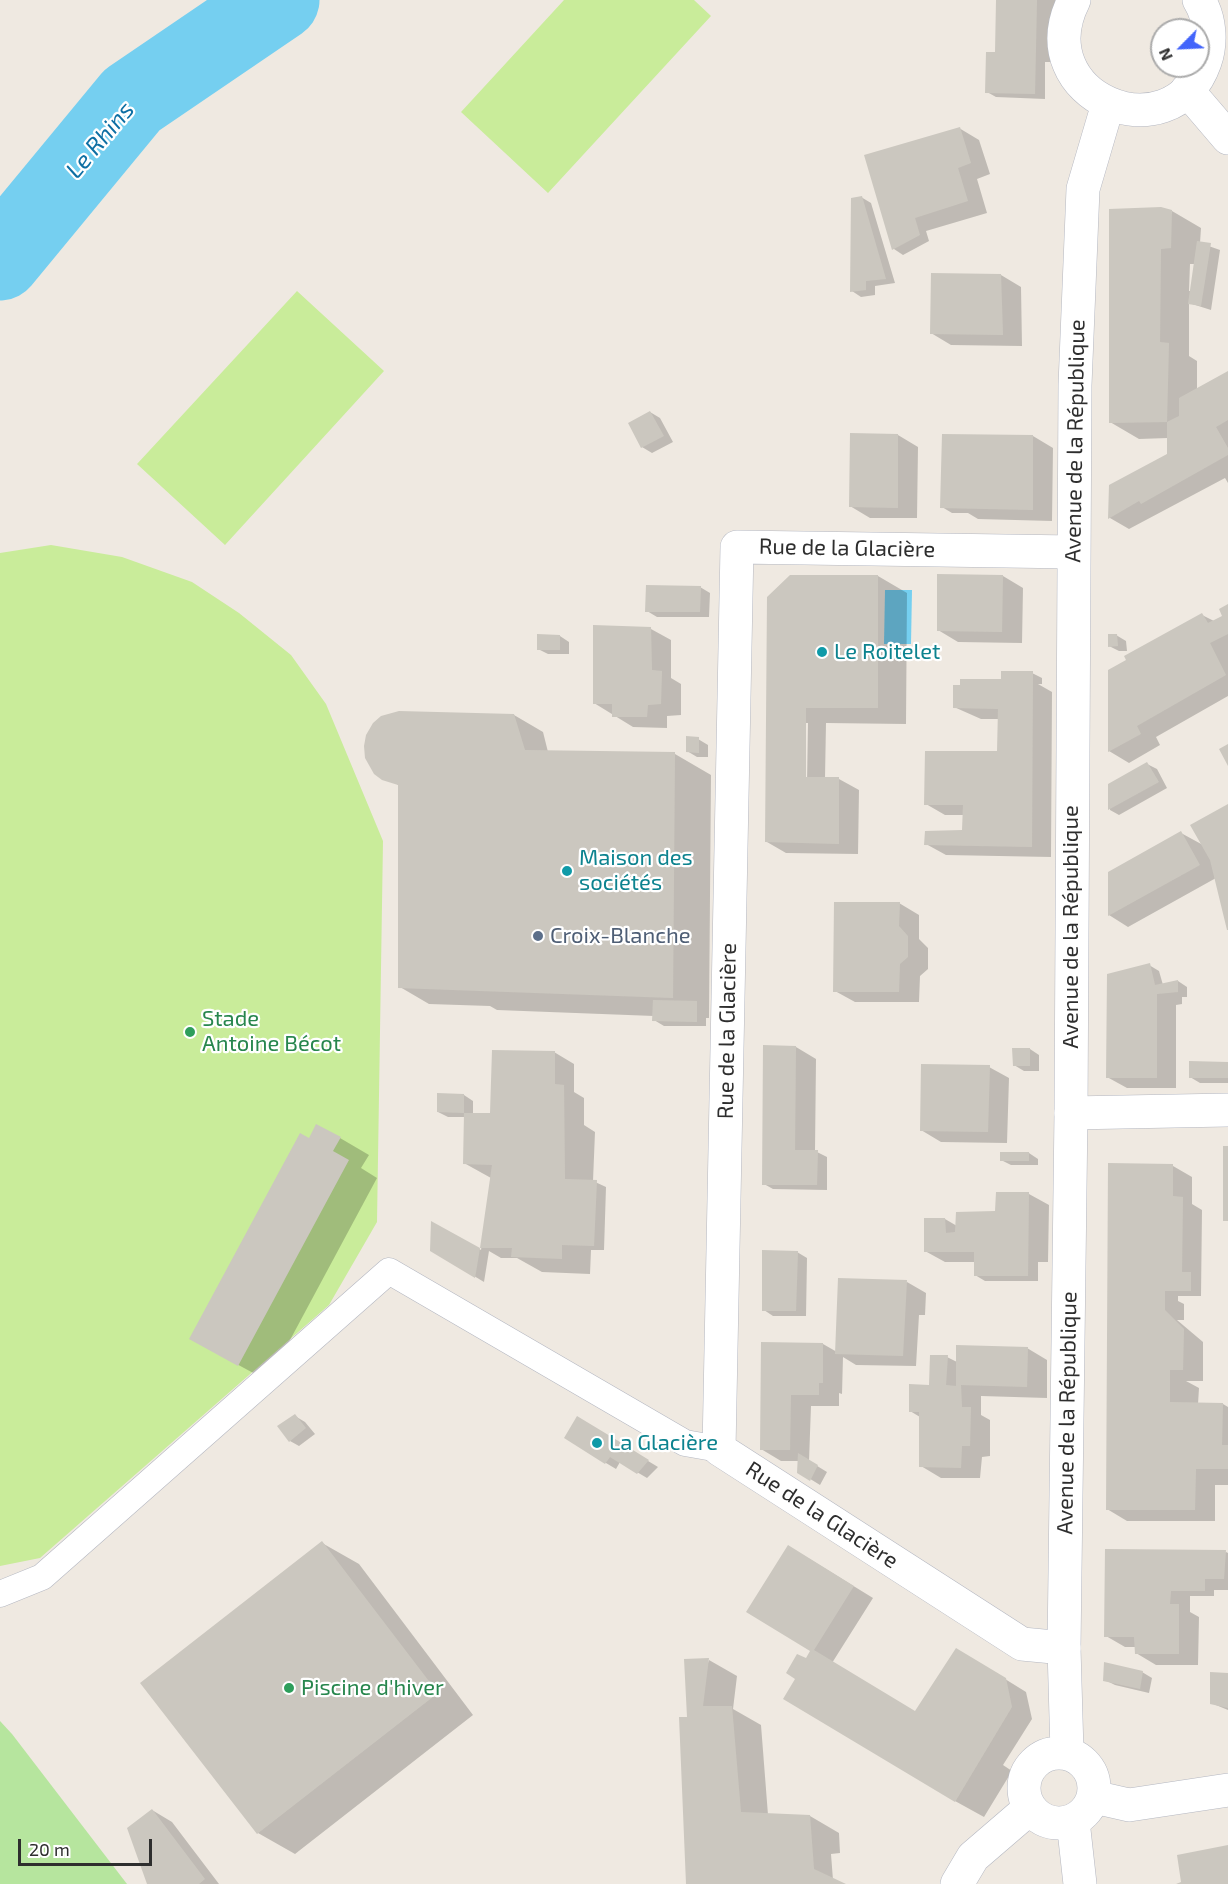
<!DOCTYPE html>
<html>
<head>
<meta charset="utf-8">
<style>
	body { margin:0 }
	#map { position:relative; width:1228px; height:1884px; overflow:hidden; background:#efe9e1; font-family:"Exo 2",sans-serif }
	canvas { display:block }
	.north { position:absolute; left:1150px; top:18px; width:60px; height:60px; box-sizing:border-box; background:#fff; border:2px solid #ababab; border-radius:50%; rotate:246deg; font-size:16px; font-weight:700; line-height:24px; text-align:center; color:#2e2e2e }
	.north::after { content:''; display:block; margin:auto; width:21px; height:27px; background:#4264fb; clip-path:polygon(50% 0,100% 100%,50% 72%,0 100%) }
	.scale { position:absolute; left:18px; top:1839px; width:134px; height:27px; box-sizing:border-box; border:3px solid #2e2e2e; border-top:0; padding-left:8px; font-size:18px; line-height:21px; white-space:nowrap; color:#2e2e2e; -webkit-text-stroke:4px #fff; paint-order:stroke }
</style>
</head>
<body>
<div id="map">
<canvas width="1228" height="1884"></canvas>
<div class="north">N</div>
<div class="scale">20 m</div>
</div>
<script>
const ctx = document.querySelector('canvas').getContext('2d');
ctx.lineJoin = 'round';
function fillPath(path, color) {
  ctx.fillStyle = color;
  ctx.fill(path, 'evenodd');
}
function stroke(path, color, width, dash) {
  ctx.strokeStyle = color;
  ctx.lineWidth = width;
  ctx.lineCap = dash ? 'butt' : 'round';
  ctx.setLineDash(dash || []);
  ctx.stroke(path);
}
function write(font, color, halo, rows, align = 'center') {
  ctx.font = font + ' "Exo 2",sans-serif';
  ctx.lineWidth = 4.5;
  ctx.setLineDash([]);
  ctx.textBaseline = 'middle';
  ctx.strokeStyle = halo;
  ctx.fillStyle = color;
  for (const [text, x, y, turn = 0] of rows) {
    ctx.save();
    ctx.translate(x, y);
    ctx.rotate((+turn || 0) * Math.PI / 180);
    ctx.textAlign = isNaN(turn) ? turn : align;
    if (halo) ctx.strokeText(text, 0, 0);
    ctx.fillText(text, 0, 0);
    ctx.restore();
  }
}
const green = new Path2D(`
	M0,1721L12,1734L127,1884H0Z`);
const pitch = new Path2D(`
	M564,0H694L711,16L548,193L461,112Z
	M297,291L384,371L225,545L137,464Z
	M51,545L122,557L192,582L239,613L291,655L326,704L383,841L377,1222L329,1305L40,1558L0,1566V553Z`);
const water = new Path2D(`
	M885,590H912L911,644H884Z`);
const shadow = new Path2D(`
	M998,0H1056V62H1045V99L996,97L987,92L1001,54Z
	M959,128L979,140L990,174L977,179L987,213L926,231L929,241L903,255L894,249L866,156Z
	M861,197L871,203L895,283L875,286V295L861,297L852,291Z
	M1172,211L1201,228L1200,243L1220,250L1211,310L1189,303V356L1197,361V390L1228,373V483L1225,478L1129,529L1110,518V486L1168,454V438L1139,439L1110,422ZM1190,264H1195L1191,291H1189Z
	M1001,275L1021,287L1022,346L951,345L931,333Z
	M650,412L660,418L673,442L652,453L642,447Z
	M898,435L918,447L917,518H870L850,506Z
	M1033,436L1053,448L1052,521L978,519L968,513H952L942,507Z
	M878,576L907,593L906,724L826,723L825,778L839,779L859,790L858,854L786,853L767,842L768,598ZM805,723H808L807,784H804Z
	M938,576H1003L1023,588L1022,643L958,642L938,630Z
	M700,587L710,593L709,617H657L647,611Z
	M1228,606V696L1156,737L1160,745L1129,763L1109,751V671L1202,615L1214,621L1224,616Z
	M651,629L671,640V678L681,684V715L667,716V728L633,727L594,703Z
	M1116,635L1126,641L1127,651H1119L1109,646Z
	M560,636L569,642V654H548L538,649Z
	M1032,673L1042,678V684H1038L1052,692L1051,857L946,855L926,844L964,831V815H945L926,804L999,752V719H981L954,707L1002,680Z
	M514,715L543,732L548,752L675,754L711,775L709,1018H706V1026H664L654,1020V1016L497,1010L490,1006L429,1004L400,987V786L376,772Z
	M698,739L708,745V757H697L687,751Z
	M1147,764L1157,769L1167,788L1119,815L1110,810V785Z
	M1228,806V927L1216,878L1128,927L1109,915L1110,873L1181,833L1203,845Z
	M899,903L919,915V939L928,948V969L920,976L919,1002H855L835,991Z
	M1149,965L1159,971L1163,985L1178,981L1187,987V997H1182V1004L1176,1005V1088H1127L1107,1077Z
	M796,1047L816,1059L815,1151L827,1157V1190L773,1189L764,1184Z
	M1030,1049L1039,1055V1071H1024L1014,1065Z
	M554,1052L574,1064V1092L584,1098V1125L595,1132L593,1181L606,1187L604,1250H591L590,1274L542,1272L517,1258H501L489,1251L484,1282L431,1250L433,1223L481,1250L491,1178L464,1163L465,1117H448L438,1112L464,1095L473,1101V1114H491Z
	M1228,1064V1083H1200L1190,1077Z
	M989,1067L1009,1078L1007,1143L941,1142L921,1130Z
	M340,1138L369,1155L361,1168L377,1178L268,1381L220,1355L309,1140Z
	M1029,1153L1038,1159V1165H1011L1001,1160Z
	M1173,1166L1192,1177V1204L1202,1210L1201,1296H1178V1301L1184,1304V1320H1177L1203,1342V1381H1186L1199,1388L1198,1404H1223L1228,1407V1485H1215V1521H1127L1107,1509Z
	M1029,1194L1049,1205L1048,1262H1038V1281H985L975,1275L976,1262H945L925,1251L945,1219L957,1226L997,1213Z
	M797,1252L807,1258L806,1316H773L764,1310Z
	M907,1282L926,1293L925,1315H919L916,1366L856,1365L843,1357L842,1394L839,1393V1406H811L809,1461L827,1472L820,1485L799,1472V1461H781L761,1449L763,1344H823L837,1352Z
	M1027,1348L1047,1360V1398L981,1396V1415L990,1420V1456L982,1457L980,1478H941L921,1466L920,1417L910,1411L934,1387L947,1357L957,1362Z
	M295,1416L305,1422L315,1434L299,1446L290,1441Z
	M577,1418L658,1467L647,1478L620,1462L616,1469L606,1463L566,1438Z
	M322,1543L359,1564L473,1715L295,1854L258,1833L142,1684Z
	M1226,1552L1228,1553V1590H1214V1596H1190V1612L1199,1617L1198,1665H1156L1136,1653V1647H1125L1106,1636Z
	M808,1558L873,1598L832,1663L916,1713L976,1661L1026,1692L1032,1719L1003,1765L1012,1771L984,1817L955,1801L806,1660L812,1649Z
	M709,1660L737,1676L733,1709L761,1725L768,1815L810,1816L839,1833L840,1853L831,1854L833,1880L842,1884H687L689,1718Z
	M1142,1672L1152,1678L1149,1693L1115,1685L1105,1680Z
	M1228,1674V1710L1211,1703Z
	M152,1810L172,1822L219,1884H148Z`);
const river = new Path2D(`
	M0,260L132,100L279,0`);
const building = new Path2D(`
	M996,0H1037L1035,94L985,93L986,52H995Z
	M960,127L971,163L958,168L968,201L915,218L920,235L892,250L864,155Z
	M862,196L886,279L866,281V290L850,292L851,198Z
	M1161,207L1172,210L1171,248L1161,249L1160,342L1169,343L1167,422L1109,423V209Z
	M1197,241L1211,243L1201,306L1188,304Z
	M931,273L1001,274L1003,335L930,334Z
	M1228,371V420L1216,427L1228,448V455L1141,504L1139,501L1108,519L1109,485L1167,454V422L1179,416V398Z
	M650,411L664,436L641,448L628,423Z
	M850,433L898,434V508L849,507Z
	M942,434L1033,435V510L940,508Z
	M937,574L1003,575L1002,632L937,631Z
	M790,575H878V708H806V777H839V844L765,842L767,597Z
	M646,585L701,586L700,612H645Z
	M1228,604V634L1210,643L1226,675L1137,726L1141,734L1108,752V670L1126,660L1124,656L1202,613L1208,623L1222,616L1219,609Z
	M593,625L651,627L652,670L662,671L661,704L648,705L647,717H612V704H593Z
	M537,634L560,635V650H537Z
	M1108,634H1117L1118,646L1108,647Z
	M1001,671H1033L1032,847L924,845L925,831L962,830L963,805H924L925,751H997L998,709L953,708V685H960V679H1001Z
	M399,711L514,714L525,750L675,752L673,998L398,988V785L382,780L374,774L365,758L364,746L366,735L373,723L381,716Z
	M686,736L699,737V753L686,752Z
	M1228,744V766L1219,749Z
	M1147,762L1159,782L1108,810V784Z
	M1228,804V930H1227L1210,860L1190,825Z
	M1181,831L1200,865L1108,916V872Z
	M834,902H900L899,926L908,936V957L900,964L899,992H833Z
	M1150,963L1155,985L1178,980V992L1157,994V1078H1106L1107,974Z
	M653,1000L697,1001V1022L652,1021Z
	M763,1045L796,1046L795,1150H818L817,1185H762Z
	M1012,1048H1030V1066H1013Z
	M492,1050L555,1051V1084L564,1085L565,1179L597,1180L594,1246L562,1245V1259L511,1257L512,1248H480L492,1165L463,1164L464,1113H490Z
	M1189,1061L1228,1062V1078H1189Z
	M921,1064L990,1065L988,1132L920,1131Z
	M437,1093L464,1094V1113L437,1112Z
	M316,1124L341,1137L333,1151L349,1160L238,1366L189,1339L300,1133L309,1138Z
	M1223,1146H1228V1221H1223Z
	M1000,1152H1029V1161H1000Z
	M1108,1163L1173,1164V1196L1183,1197L1182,1272H1191V1291H1165V1310L1184,1329L1183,1370H1170V1402L1223,1403L1222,1445H1228V1469H1196L1195,1510H1106Z
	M996,1192H1029L1028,1276H974V1252H924V1218H945L946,1233L955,1232L956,1212L995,1211Z
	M431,1221L480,1248L475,1278L430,1251Z
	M762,1250L798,1251L796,1311H762Z
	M838,1278L907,1280L903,1356L835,1354Z
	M761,1342L823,1343V1383H819V1395H791L790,1450H760Z
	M956,1345L1028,1347L1027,1387L961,1385L962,1407H971L970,1446H962L961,1468L919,1467V1412H909V1384L929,1385L930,1355H948L946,1385L956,1386Z
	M295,1414L306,1428L289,1442L277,1426Z
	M577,1416L620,1442L649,1460L637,1474L610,1457L605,1464L564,1438Z
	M798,1453L818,1465L810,1481L797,1473Z
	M322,1541L438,1693L257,1834L140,1683Z
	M788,1545L854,1586L814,1650L915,1711L956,1648L1006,1678L1012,1707L955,1802L783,1699L795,1679L786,1673L797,1654L806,1658L810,1651L746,1612Z
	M1105,1549L1226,1550L1224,1579H1205V1591H1171L1170,1604H1179V1654H1135L1134,1637H1104Z
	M709,1658L703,1706H732L741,1812L810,1815L814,1869L846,1884H686L679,1717H687L684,1659Z
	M1104,1662L1143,1671L1140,1689L1103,1681Z
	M1210,1672L1228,1673V1708L1210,1704Z
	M152,1809L205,1879L199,1884H147L127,1828Z
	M1228,1845V1884H1176L1181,1882L1177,1855Z`);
const service = new Path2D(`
	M0,1594L42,1577L389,1271L685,1443L719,1449`);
const minor = new Path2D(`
	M1071,1113L1228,1110
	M1064,1648L1022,1644L719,1449L737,547L1073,552
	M1094,1797L1129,1805L1228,1790`);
const tertiary = new Path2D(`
	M1187,90L1228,138
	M1073,1821L1080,1884`);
const secondary = new Path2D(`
	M1074,0C1025,97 1171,157 1205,62C1212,42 1210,18 1199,0
	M1067,1752L1064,1648L1071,1113L1075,385L1083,189L1108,104
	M1024 1788a35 35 0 1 1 70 0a35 35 0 1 1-70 0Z
	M957,1884L973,1857L1030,1808`);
const markers = [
	[822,652,6,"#0f9aa8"],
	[567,871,6,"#0f9aa8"],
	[538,936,6,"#5c6f8a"],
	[190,1032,6,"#2e9e5b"],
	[597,1443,6,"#0f9aa8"],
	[289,1688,6,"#2e9e5b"]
];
const streetNames = [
	["Avenue de la République",1075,441,-89],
	["Rue de la Glacière",847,548,1],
	["Avenue de la République",1071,927,-90],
	["Rue de la Glacière",727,1031,-89],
	["Avenue de la République",1067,1413,-89],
	["Rue de la Glacière",822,1515,33]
];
const cultureNames = [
	["Le Roitelet",834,652],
	["Maison des",579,858],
	["sociétés",579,883],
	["La Glacière",609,1443]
];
const serviceNames = [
	["Croix-Blanche",550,936]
];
const leisureNames = [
	["Stade",202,1019],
	["Antoine Bécot",202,1044],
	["Piscine d'hiver",301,1688]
];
const waterNames = [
	["Le Rhins",100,140,-50]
];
fillPath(green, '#b6e59e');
fillPath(pitch, '#c9ec9a');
fillPath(water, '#75cff0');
fillPath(shadow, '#0003');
stroke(river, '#75cff0', 81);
fillPath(building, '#cbc7bf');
stroke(service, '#b4b7c1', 27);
stroke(minor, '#b4b7c1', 34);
stroke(tertiary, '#b4b7c1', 34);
stroke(secondary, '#b4b7c1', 34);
stroke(service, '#fff', 26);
stroke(minor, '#fff', 33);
stroke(tertiary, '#fff', 33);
stroke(secondary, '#fff', 33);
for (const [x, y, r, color] of markers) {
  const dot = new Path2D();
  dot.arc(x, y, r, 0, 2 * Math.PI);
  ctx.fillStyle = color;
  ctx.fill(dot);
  stroke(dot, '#fff', 2);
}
write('22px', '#2e2e2e', '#fff', streetNames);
write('22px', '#0d838f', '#fff', cultureNames, 'left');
write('22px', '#4e5e75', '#fff', serviceNames, 'left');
write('22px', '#27864d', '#fff', leisureNames, 'left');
write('italic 24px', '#0d6fa3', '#fff', waterNames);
</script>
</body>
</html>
